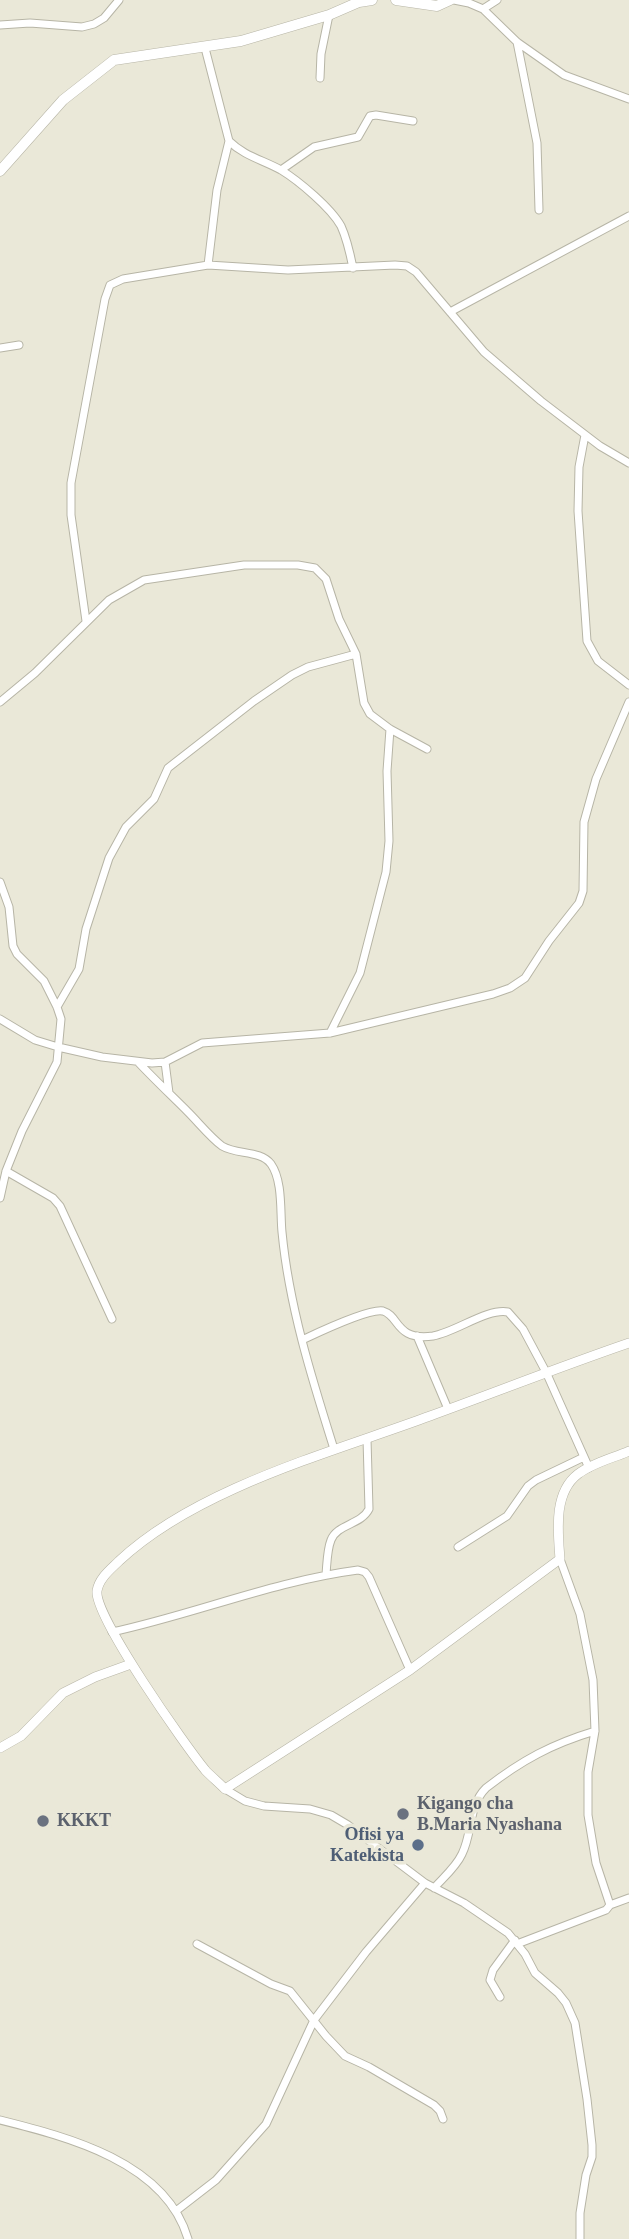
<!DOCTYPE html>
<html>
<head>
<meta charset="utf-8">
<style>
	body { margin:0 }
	canvas { display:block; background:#eae8d8 }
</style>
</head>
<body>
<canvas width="629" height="2239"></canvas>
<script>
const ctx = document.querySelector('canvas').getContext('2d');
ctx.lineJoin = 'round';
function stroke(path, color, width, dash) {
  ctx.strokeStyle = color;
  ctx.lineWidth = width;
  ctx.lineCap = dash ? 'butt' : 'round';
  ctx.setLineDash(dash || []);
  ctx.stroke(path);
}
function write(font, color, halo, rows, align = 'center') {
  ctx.font = font + ' "Times New Roman",serif';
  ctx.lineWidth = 7;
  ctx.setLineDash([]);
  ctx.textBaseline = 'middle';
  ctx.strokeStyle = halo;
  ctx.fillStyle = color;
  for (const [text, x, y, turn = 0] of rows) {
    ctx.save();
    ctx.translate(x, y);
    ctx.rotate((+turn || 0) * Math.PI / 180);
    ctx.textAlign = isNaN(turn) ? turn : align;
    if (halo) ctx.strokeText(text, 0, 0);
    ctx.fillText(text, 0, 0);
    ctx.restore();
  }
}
const minor = new Path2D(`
	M454,0L469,3L483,9L517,42L564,75L629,99
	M483,9L497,0
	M0,25L30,23L82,27L94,24L104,18L119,0
	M517,42L537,143L539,210
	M205,48L229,141C244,156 263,160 281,170C299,181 331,208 341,226C347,239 350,253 353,268
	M320,78L321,54L329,15
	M281,170L314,147L358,137L370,116L376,115L413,121
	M208,265L217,190L229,141
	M450,312L629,216
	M0,348L19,345
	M585,435L579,467L578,511L587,641L598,661L629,685
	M86,621L71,515V483L105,299L110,285L123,279L208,265L288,270L395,265L407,266L416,272L484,352L541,401L600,446L629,463
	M0,702L35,673L109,600L144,580L244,565H298L315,568L326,579L339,619L356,654L364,703L370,714L390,729L427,749
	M0,882L9,907L13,946L17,954L44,981L57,1007L61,1019L57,1062L22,1131L6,1171L0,1198
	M57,1007L79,969L86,929L109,858L126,827L154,799L168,768L254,701L292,675L308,667L356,654
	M0,1019L35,1040L58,1047L102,1057L152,1063L165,1062L202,1043L330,1033L493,994L510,988L525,978L549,941L579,903L583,891L584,822L596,779L629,702
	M330,1033L360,973L386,872L389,841L387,771L390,729
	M165,1062L169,1093
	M139,1063C155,1080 172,1096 188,1112C199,1123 210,1137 222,1146C237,1155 260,1150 271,1164C283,1181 280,1212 282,1232C289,1306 312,1379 334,1449
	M6,1171L53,1198L60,1206L112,1319
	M417,1336L448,1409
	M302,1340C317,1333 369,1308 383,1311C400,1316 395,1341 433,1336C456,1332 487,1308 508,1312L523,1329L546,1372L589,1468
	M458,1547L507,1516L528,1486L536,1480L584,1457
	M326,1574C327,1564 327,1550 331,1540C337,1524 361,1525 369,1509L367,1439
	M112,1632C195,1614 274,1581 358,1570L365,1572L369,1577L410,1670
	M225,1789L245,1801L264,1806L310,1809L331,1815L348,1825L425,1883L464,1903L508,1933L525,1954L535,1973L558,1993L566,2003L575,2023L587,2099L592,2145V2157L586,2175L580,2213V2239
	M434,1888C444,1877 456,1867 462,1854C473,1832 468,1806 486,1788C522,1760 552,1744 595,1731
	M610,1905L629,1898
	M197,1944L271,1984L290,1991L326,2036L345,2056L369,2067L434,2105L440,2111L443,2119
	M517,1944L606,1910L610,1905L596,1863L588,1815V1772L595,1731L593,1680L580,1614L560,1559
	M500,1997L490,1980L493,1970L515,1940
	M0,2120C68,2137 166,2162 188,2239
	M176,2211L216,2180L266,2124L314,2020L366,1952L425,1883`);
const tertiary = new Path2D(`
	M629,1343C562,1366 496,1392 430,1416C330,1453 197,1488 119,1561C111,1569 99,1578 97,1591C94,1616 186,1747 206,1771C212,1777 219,1783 225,1789L410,1670L560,1559C558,1532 553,1493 578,1474C592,1463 613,1458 629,1451
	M0,1748L21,1736L63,1693L95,1677L131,1664`);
const secondary = new Path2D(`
	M396,0L437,6L450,0
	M0,171L63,100L114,60L241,41L329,15L359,2L372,0`);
const markers = [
	[403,1814,7,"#6b7280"],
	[43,1821,7,"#6b7280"],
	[418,1845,7,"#5c6f8a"]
];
const worshipNames = [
	["Kigango cha",417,1804],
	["B.Maria Nyashana",417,1825],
	["KKKT",57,1821]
];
const serviceNames = [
	["Ofisi ya",404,1835],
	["Katekista",404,1856]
];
stroke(minor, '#b7b5a6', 9);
stroke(tertiary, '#b7b5a6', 10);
stroke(secondary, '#b7b5a6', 11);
stroke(minor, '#fff', 7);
stroke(tertiary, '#fff', 9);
stroke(secondary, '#fff', 10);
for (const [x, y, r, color] of markers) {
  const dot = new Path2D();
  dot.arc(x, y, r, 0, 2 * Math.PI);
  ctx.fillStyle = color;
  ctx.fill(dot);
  stroke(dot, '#eae8d8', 2.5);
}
write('bold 18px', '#5b616d', '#eae8d8', worshipNames, 'left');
write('bold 18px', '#4e5e75', '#eae8d8', serviceNames, 'right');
</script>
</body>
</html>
